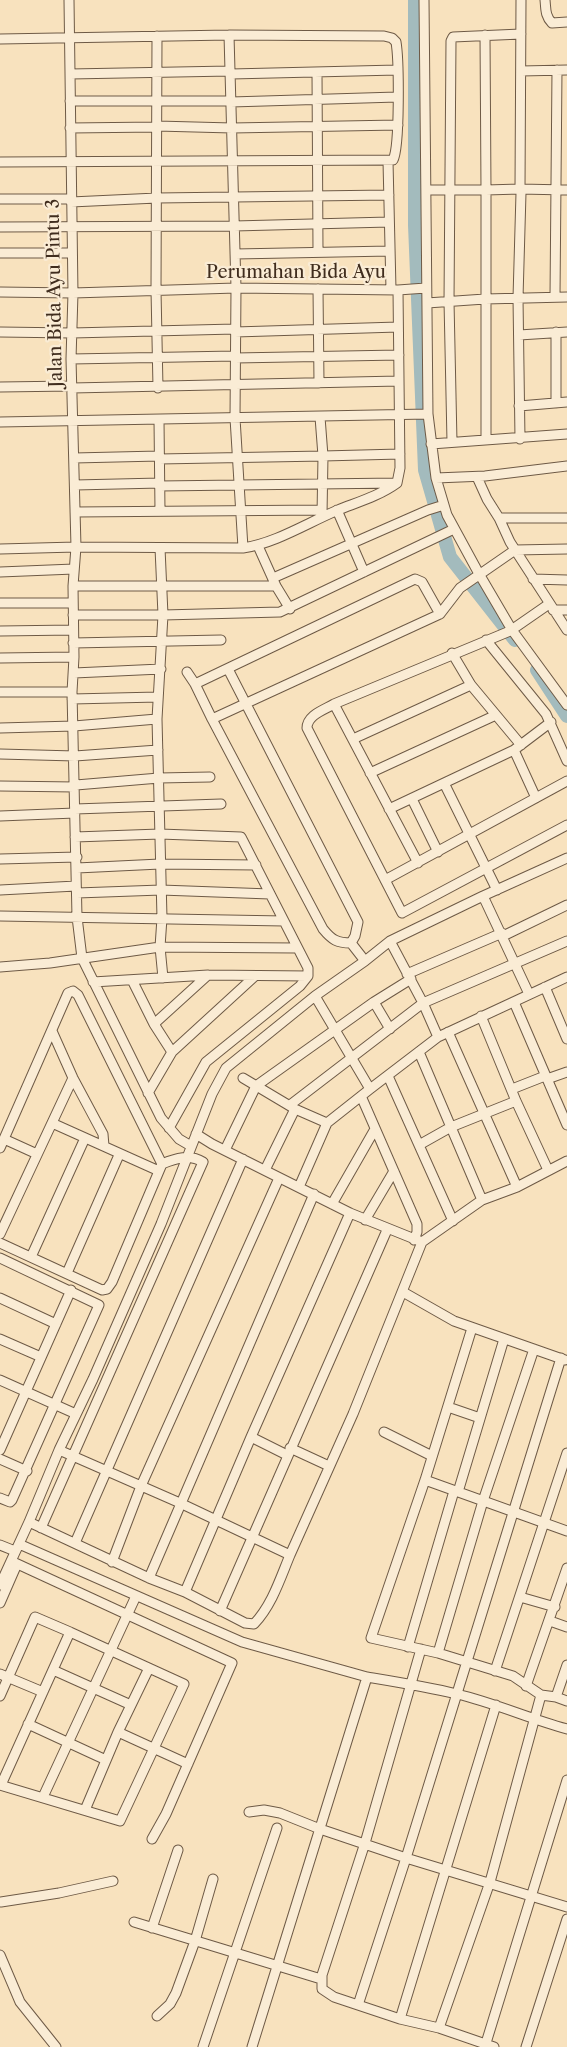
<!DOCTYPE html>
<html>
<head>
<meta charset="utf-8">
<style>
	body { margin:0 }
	canvas { display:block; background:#f8e2be }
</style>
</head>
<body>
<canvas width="567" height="2047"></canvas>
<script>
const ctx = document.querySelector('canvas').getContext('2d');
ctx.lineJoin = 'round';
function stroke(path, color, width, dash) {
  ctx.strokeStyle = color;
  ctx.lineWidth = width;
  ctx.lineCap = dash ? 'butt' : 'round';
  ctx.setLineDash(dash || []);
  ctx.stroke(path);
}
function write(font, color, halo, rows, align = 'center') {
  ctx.font = font + ' "Libre Caslon Text",serif';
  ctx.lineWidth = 4.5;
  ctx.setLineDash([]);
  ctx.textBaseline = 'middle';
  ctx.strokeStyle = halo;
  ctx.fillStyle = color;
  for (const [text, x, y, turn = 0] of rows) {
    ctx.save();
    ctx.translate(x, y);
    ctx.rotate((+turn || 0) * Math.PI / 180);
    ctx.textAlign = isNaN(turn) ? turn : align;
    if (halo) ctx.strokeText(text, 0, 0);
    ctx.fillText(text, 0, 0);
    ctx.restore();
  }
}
const river = new Path2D(`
	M415,0V225L425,470L450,557L515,640
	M537,670L567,716`);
const street = new Path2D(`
	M69,0L73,293L71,359L76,547L73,586L74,657L72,692L77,917L82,958L161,1118L179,1139L191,1146
	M424,0L428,414L436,478L447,515L478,572L512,630L567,705
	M521,0L520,189L567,190
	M545,0C546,9 545,16 552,23L567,22
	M229,35L236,288L235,418L243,548
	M485,35L486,190L520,189L521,193L518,298L520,439
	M157,36L156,290L158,388
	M0,39L229,35L384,36L392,38L396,42C399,60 400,147 393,160L0,162
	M521,71L567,70
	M317,72L318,251
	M70,74L230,71
	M231,74L397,70
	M70,101H231
	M231,102L397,97
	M157,126L232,128L398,125
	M70,128L157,127
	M388,161L391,290
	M426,190H486V440
	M0,199H71
	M71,202L157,198L389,195
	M0,227L234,226L389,222
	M0,253H72
	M235,254L390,251
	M318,289L319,383
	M0,292L73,293L236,288L398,290L426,288
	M555,296L557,70
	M427,303L485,299L567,297
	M0,332L72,333L235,329
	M235,332L398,327
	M519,335L567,332
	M235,358L399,355
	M71,359L235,356
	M0,387L72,386
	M72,388L399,381
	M556,403V332
	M519,406L567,402
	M159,420L160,511
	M0,422L428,414
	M452,442L449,301L451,41L453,37L521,34
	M431,444L567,434
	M74,458L159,456
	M159,459L323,456L320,417
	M477,477L487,499L499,518L510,542L567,630
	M436,478L485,476L567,466
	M397,483L400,468L398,290
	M75,485L160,483
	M159,486L397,483
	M337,510L364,572
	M75,512L322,510
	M322,515L323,456L400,454
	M499,518H567
	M258,546L276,586L290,609
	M160,548L163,615L157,719L162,918L160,947L163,978
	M0,549L76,547L243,548C276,543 307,523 338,510C358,502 379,496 397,483
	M0,572L74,569
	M273,578L428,510L444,505
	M533,579L567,580
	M73,586H276
	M0,603H73
	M549,604L510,631L334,704C324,710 307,715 307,728L402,913L567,825
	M553,610H567
	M73,615H163L280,612L454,529
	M0,631L73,630
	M486,640L546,714L567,761
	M73,643L221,640
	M452,653L471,685L521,745
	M0,658L74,657
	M228,669L358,922L355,936L351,943
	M187,672L195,684L212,719L323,929C332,940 337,943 351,943
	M74,673L161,669
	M195,684L415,579L422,582L440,614
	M0,692H72
	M72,699L158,697
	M334,704L418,863
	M212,719L440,614L460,588L515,550L567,549
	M0,728L74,726L157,719
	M353,739L471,685
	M514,750L536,798
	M0,754L75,756L158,750
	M370,773L496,715
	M444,783L497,890
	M76,785L159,778L210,777
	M0,786L75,787
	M412,799L438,852
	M75,809L221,804
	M389,809L514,750L551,722
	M0,816L75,813
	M75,837L160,834L241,837L308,968V976L300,986L206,1062L169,1128
	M567,858L483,896L390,941L365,961L315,996L226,1068L212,1094L161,1224L93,1379L59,1450L180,1503L290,1555L353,1414L422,1242L482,1200L517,1187L567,1161
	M0,859L77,857
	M77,868L160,864L256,865
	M385,880L567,781
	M0,890L76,886
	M77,893L161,890L270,894
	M483,896L529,994
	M0,916L284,921
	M503,936L567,905
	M390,941L423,1003L438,1037
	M351,943L365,961
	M0,967L50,963L160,947L296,948
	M407,974L502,933
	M132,980L154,1024L172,1052
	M93,982L208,975L308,976
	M545,987L567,1039
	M315,996L370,1089
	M374,1002L390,1029
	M514,1002L567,1125
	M481,1016L516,1101L548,1170
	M154,1024L208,975
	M52,1031L73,1078L103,1134L104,1146
	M448,1032L517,1187
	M419,1052L482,1200
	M388,1076L453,1221
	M243,1078L295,1109L327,1123
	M547,1079L567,1072
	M512,1089L545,1076
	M148,1093L172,1052L255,976
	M361,1096L417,1224V1232L414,1240
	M290,1105L423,1003L567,941
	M52,1123L159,1171
	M196,1134L212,1144L350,1213L422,1242
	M4,1139L37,1154
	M419,1145L451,1127L516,1101
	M0,1148L68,993L73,991L78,995L162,1164
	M225,1150L256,1086L374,1002L411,979
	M265,1170L295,1109
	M299,1187L327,1123L370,1089L438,1037L567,977
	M332,1204L375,1129
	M365,1220L394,1171
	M0,1234L73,1078
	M0,1243L102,1290L107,1289L112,1282L162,1164C176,1158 190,1154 203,1162L41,1528
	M31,1257L85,1138
	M0,1258L99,1305L12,1500L10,1502L0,1498
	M67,1273L119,1155
	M403,1292L454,1321L565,1360
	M0,1298L56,1324
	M472,1328L425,1480L371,1638L438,1653L513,1676L541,1695L556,1697L567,1701
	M0,1339L41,1357
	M0,1380L76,1414
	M448,1407L480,1418
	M384,1432L432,1456
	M251,1437L287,1455
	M290,1448L329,1466
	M0,1450L71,1290
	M0,1459L27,1471
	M425,1480L567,1531
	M458,1492L504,1339
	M29,1522L149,1578L185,1592L251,1437L350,1213
	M75,1543L243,1159
	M19,1544L242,1642L367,1677L252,2047
	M0,1545L15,1551
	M11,1561L232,1663L166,1814L152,1839
	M112,1562L141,1486L279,1178
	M149,1578L314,1194
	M0,1585L29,1522L59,1450
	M185,1592L245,1623L254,1624C272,1605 280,1579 290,1555
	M520,1597L555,1607
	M0,1603L17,1564
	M220,1611L387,1230
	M550,1621L567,1627
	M408,1647L454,1491
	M421,1649L365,1843L322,1975V1989L334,1997L400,2019L439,2028L494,2047
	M438,1653L483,1501L534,1349
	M149,1668L118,1732L188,1764
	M53,1670L131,1705
	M495,1671L567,1453
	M0,1674L43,1692
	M367,1677C397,1682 428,1687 457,1694C495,1703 530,1719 567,1729
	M526,1686L567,1568
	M0,1696L35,1617L70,1632
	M556,1697L567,1665
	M28,1724L106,1760
	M0,1785L120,1821L184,1684L70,1632L1,1785
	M43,1797L136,1596
	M85,1810L118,1732
	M249,1812L264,1810L280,1813L320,1829L406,1858L567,1907
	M1,1902L59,1893L113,1881
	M134,1922L321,1979
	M152,1928L178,1850
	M0,1955L20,2002L56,2047
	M358,2005L406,1858L561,1358
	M157,2016L170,2004L176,1993L195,1941L213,1879
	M400,2019L496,1705
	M439,2028L490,1882L541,1695
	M486,2043L567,1780
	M203,2047L277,1828
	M526,2047L567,1919`);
const streetNames = [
	["Perumahan Bida Ayu",296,273],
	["Jalan Bida Ayu Pintu 3",55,293,-91]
];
stroke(river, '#a3bbbd', 14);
stroke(street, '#6e5a46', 11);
stroke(street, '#faecd5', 9);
write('18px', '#402d1e', '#faecd5', streetNames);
</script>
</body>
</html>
